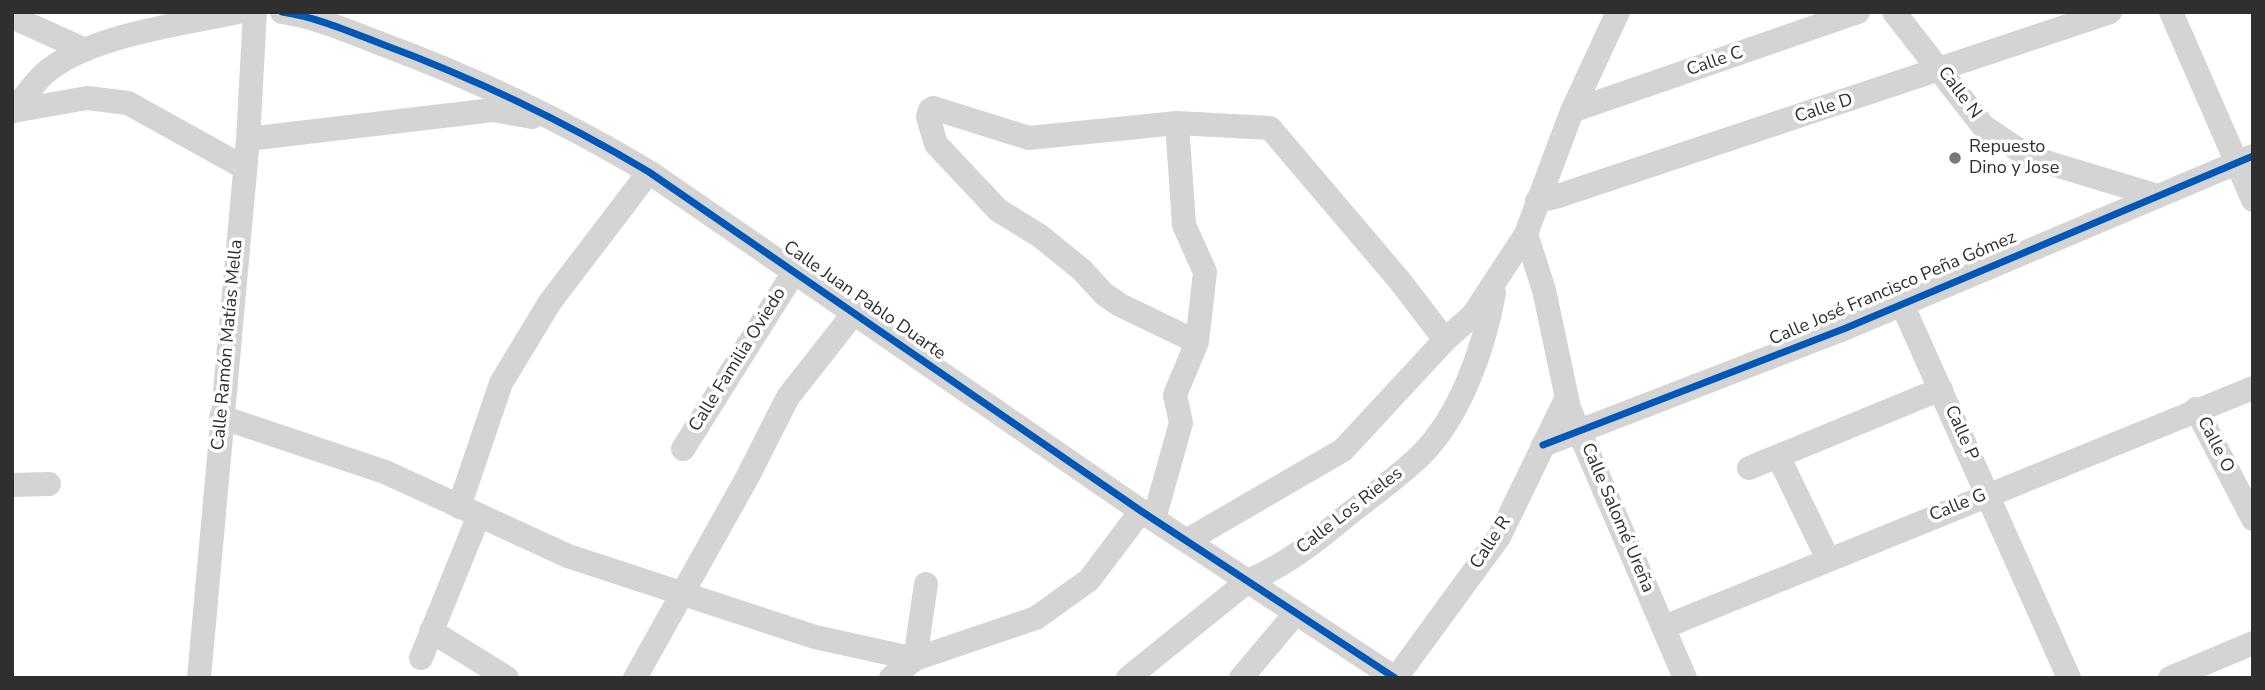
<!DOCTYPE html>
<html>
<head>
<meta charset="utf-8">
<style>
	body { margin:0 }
	#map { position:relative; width:2265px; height:690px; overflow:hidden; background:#fff; font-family:"Nunito Sans",sans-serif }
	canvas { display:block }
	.frame { position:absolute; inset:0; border:14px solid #2f2f2f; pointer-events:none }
</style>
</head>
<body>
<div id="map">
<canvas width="2265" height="690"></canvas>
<div class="frame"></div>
</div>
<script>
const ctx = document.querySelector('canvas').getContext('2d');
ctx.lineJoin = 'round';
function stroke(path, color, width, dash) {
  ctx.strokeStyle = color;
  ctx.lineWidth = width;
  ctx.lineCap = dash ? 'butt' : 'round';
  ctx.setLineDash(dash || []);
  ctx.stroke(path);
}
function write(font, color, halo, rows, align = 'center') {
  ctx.font = font + ' "Nunito Sans",sans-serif';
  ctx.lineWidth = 7;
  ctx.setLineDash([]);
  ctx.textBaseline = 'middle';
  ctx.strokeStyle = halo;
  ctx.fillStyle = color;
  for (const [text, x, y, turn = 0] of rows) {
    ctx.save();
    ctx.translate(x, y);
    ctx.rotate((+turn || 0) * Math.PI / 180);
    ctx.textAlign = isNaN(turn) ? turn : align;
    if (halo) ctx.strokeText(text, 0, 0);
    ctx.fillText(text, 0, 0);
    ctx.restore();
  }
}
const minor = new Path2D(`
	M282,12C316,17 348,31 379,43C474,78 562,120 649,172L1141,511L1395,678
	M1894,12L1983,126L2029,157L2158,196
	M2171,12L2253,200
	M12,17L85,50
	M13,111L87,98L128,103L245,168
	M1572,111L1858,12
	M12,112C23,100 32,85 44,74C85,36 183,24 238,12
	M248,139L493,110L532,117
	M1537,201L1555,197L2110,12
	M1526,234L1544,290L1569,408L1685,678
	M1902,304L2069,678
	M1197,342L1120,305L1104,294L1082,270L1040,236L998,210L936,144L928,117L930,110L933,108L1029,138L1177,123L1270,128L1400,281L1445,340
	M2196,409L2253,519
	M221,417L385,472L568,556L815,637L915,659
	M1543,445L1846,328L2253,156
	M683,449L794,272
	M1778,456L1828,559
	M1749,468L1941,389
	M12,485L49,484
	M459,507L501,383L550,302L649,172
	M1154,519L1181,423L1175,395L1197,342L1205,272L1184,225L1177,123
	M1188,540L1343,450L1445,340L1473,315L1526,234L1572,111L1618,12
	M1664,627L2253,388
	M431,631L507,678
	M421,658L479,515
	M915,659L926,584
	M199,678L248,139L255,12
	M635,678L747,478L788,397L854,313
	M891,678L915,659L1036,618L1089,580L1141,511
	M1128,678L1248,581C1284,566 1315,542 1345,517C1370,497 1397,478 1420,456C1460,417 1484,348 1494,293
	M1241,678L1295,614
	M1396,678L1499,537L1567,397
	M2170,678L2253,643`);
const cycleway = new Path2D(`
	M282,12C316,17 348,31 379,43C474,78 562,120 649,172L1141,511L1395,678
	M1543,445L1846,328L2253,156`);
const markers = [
	[1955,158,7,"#787878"]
];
const streetNames = [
	["Calle C",1715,62,-19],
	["Calle N",1959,93,53],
	["Calle D",1824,109,-18],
	["Calle José Francisco Peña Gómez",1893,289,-23],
	["Calle Juan Pablo Duarte",864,301,35],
	["Calle Ramón Matías Mella",228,345,-85],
	["Calle Familia Oviedo",738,360,-58],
	["Calle P",1961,433,66],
	["Calle O",2215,445,63],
	["Calle G",1958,506,-22],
	["Calle Los Rieles",1350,511,-38],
	["Calle Salomé Ureña",1617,518,67],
	["Calle R",1491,543,-57]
];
const poiNames = [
	["Repuesto",1969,148],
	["Dino y Jose",1969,169]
];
stroke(minor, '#d4d4d4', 24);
stroke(cycleway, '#0057b8', 7);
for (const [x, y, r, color] of markers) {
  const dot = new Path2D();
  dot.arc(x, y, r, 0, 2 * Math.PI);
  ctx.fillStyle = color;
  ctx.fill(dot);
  stroke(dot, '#fff', 2.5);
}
write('18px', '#2f2f2f', '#fff', streetNames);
write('18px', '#2f2f2f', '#fff', poiNames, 'left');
</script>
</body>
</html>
